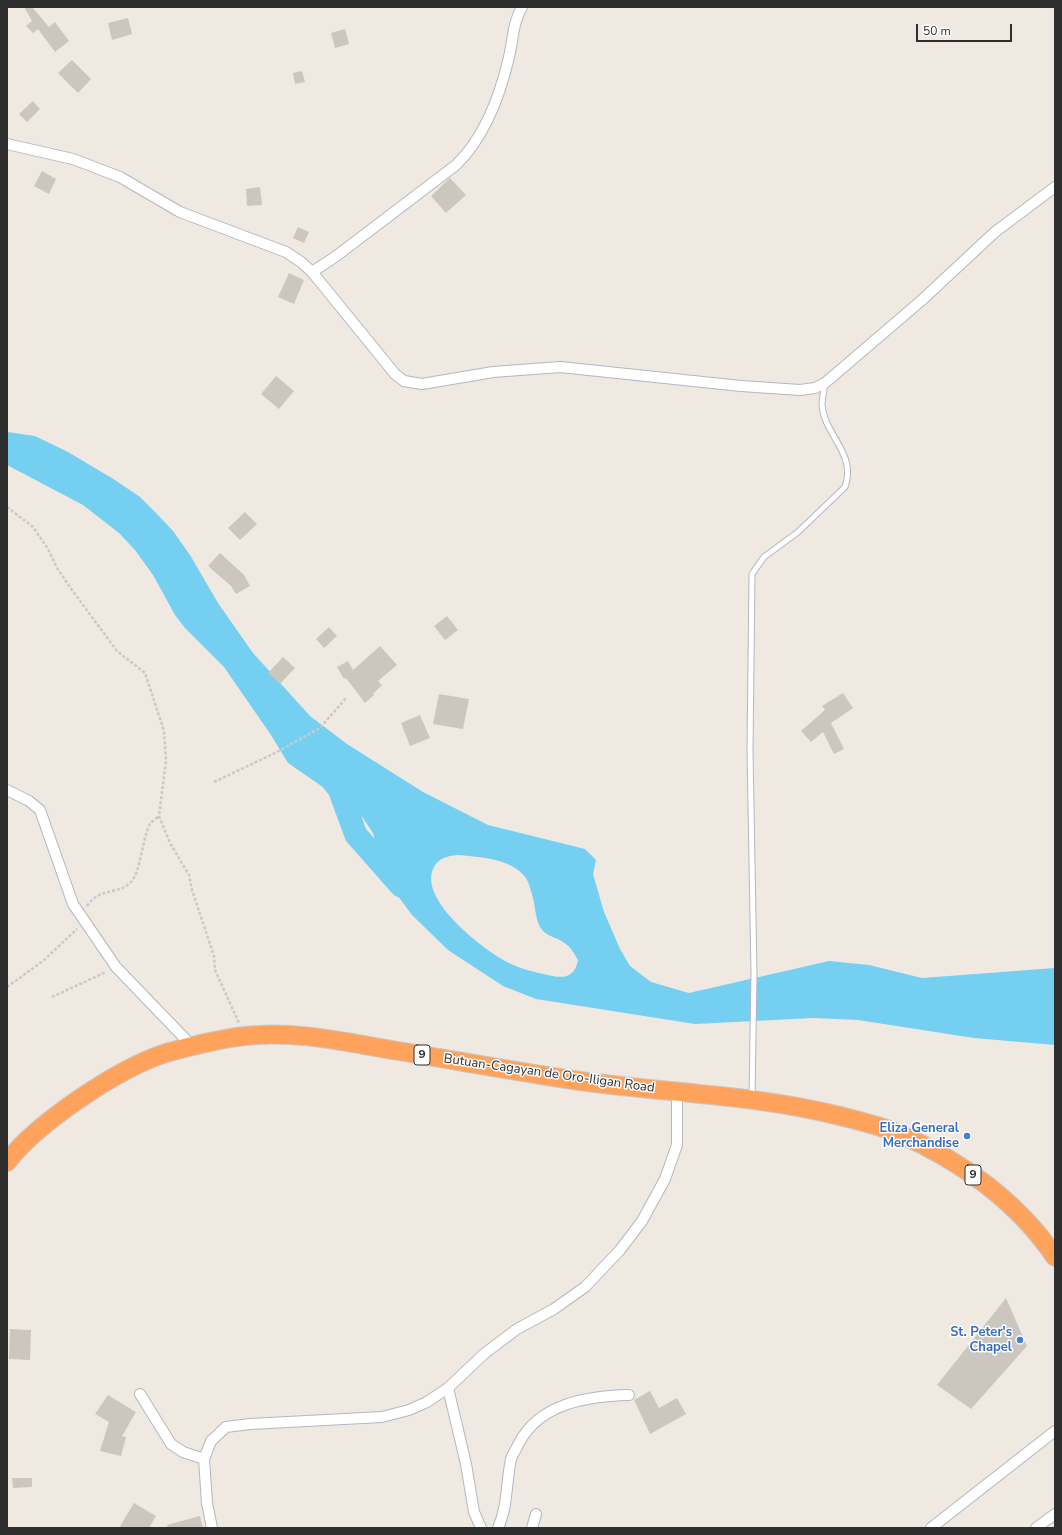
<!DOCTYPE html>
<html>
<head>
<meta charset="utf-8">
<style>
	body { margin:0 }
	#map { position:relative; width:1062px; height:1535px; overflow:hidden; background:#efe9e1; font-family:"Nunito Sans",sans-serif }
	canvas { display:block }
	.frame { position:absolute; inset:0; border:8px solid #2e2e2e; pointer-events:none }
	.scale { position:absolute; left:916px; top:24px; width:96px; height:18px; box-sizing:border-box; border:2px solid #2e2e2e; border-top:0; padding-left:5px; font-size:12px; line-height:14px; white-space:nowrap; color:#2e2e2e; -webkit-text-stroke:3px #fff; paint-order:stroke }
</style>
</head>
<body>
<div id="map">
<canvas width="1062" height="1535"></canvas>
<div class="frame"></div>
<div class="scale">50 m</div>
</div>
<script>
const ctx = document.querySelector('canvas').getContext('2d');
ctx.lineJoin = 'round';
function fillPath(path, color) {
  ctx.fillStyle = color;
  ctx.fill(path, 'evenodd');
}
function stroke(path, color, width, dash) {
  ctx.strokeStyle = color;
  ctx.lineWidth = width;
  ctx.lineCap = dash ? 'butt' : 'round';
  ctx.setLineDash(dash || []);
  ctx.stroke(path);
}
function write(font, color, halo, rows, align = 'center') {
  ctx.font = font + ' "Nunito Sans",sans-serif';
  ctx.lineWidth = 3;
  ctx.setLineDash([]);
  ctx.textBaseline = 'middle';
  ctx.strokeStyle = halo;
  ctx.fillStyle = color;
  for (const [text, x, y, turn = 0] of rows) {
    ctx.save();
    ctx.translate(x, y);
    ctx.rotate((+turn || 0) * Math.PI / 180);
    ctx.textAlign = isNaN(turn) ? turn : align;
    if (halo) ctx.strokeText(text, 0, 0);
    ctx.fillText(text, 0, 0);
    ctx.restore();
  }
}
const water = new Path2D(`
	M7,432L35,436L68,452L115,480L140,497L156,513L173,531L190,555L218,603L253,653L310,716L347,744L423,792L488,825L585,849L596,860L593,874L604,912L620,949L630,966L651,982L689,993L829,961L869,965L922,978L1055,968V1045L974,1038L858,1020L813,1018L695,1024L536,999L503,986L448,950L412,915L389,884L382,868L373,833L363,818L352,807L288,763L271,735L224,667L185,628L175,615L153,575L135,550L119,533L83,505L7,465ZM458,855C480,857 511,858 526,878C529,883 531,891 533,898C535,906 536,920 540,927C545,936 556,937 563,942C570,946 574,953 578,960C574,981 560,978 543,974C529,971 512,966 500,958C477,944 420,899 433,869C438,858 447,856 458,855Z`);
const river = new Path2D(`
	M327,774L339,789L356,835L401,886`);
const building = new Path2D(`
	M24,7H32L49,27L55,22L69,41L55,52L38,29L33,33L26,26L32,21Z
	M128,18L132,34L112,40L108,23Z
	M345,29L349,44L335,48L331,33Z
	M72,60L91,79L78,93L58,73Z
	M302,71L305,82L295,84L293,73Z
	M33,101L40,109L27,122L19,114Z
	M42,171L56,179L49,194L34,186Z
	M450,178L466,195L446,213L431,196Z
	M260,187L262,205L247,206L246,189Z
	M298,227L309,232L304,243L293,238Z
	M289,273L304,280L294,304L278,297Z
	M276,376L294,391L279,409L261,394Z
	M245,512L257,524L240,540L228,528Z
	M220,553L244,575L250,586L236,594L231,586L208,566Z
	M447,616L458,630L445,640L434,626Z
	M329,627L337,636L324,648L316,639Z
	M380,646L397,665L378,681L382,685L373,694L374,695L365,703L346,678L344,679L337,667L348,661L353,670Z
	M283,657L295,668L280,684L268,673Z
	M843,693L853,708L831,723L844,749L834,754L823,732L811,742L801,731L825,710L822,706Z
	M439,694L469,699L463,729L433,724Z
	M420,715L430,738L410,746L401,723Z
	M1006,1298L1027,1346L971,1409L937,1385Z
	M10,1329L31,1330L30,1360L9,1359Z
	M650,1391L659,1408L677,1398L686,1414L650,1434L634,1400Z
	M108,1395L136,1412L122,1436L126,1437L121,1456L100,1451L109,1422L95,1414Z
	M12,1478H32V1487L13,1488Z
	M134,1503L156,1516L149,1528H119Z
	M200,1516L203,1528H168L167,1525Z`);
const path = new Path2D(`
	M7,507L33,527L48,549L57,568L72,590L117,651L145,673L164,731L166,761L159,816L170,843L189,875L192,890L214,956L215,970L239,1023
	M214,782L273,754L320,728L346,698
	M87,906C100,887 117,895 130,883C141,873 142,838 150,824C152,821 157,818 159,816
	M7,987L43,961L77,929
	M52,997L106,972`);
const lane = new Path2D(`
	M752,1098L754,973L750,750L752,574L764,557L798,532L845,487C857,453 824,435 822,405C822,398 824,390 825,383`);
const street = new Path2D(`
	M7,144L73,159L120,177L180,212L286,252L301,262L312,272L395,374L404,381L422,384L493,372L560,367L741,386L800,390L815,388L825,383L922,300L995,232L1055,187
	M312,272L335,257L456,165C485,137 500,96 509,57C513,40 513,22 522,7
	M7,790L29,801L40,810L73,904L116,967L193,1047
	M448,1388L466,1464L474,1512L481,1528
	M140,1394L171,1444L183,1452L204,1459
	M212,1528L207,1503L204,1459L211,1441L226,1427L250,1424L382,1417L409,1410L427,1402L448,1388L485,1353L517,1329L554,1309L585,1287L620,1250L642,1221L665,1179L677,1145V1091
	M498,1528C508,1506 506,1482 511,1459C513,1453 517,1448 519,1443C540,1403 588,1396 629,1395
	M532,1528L536,1514
	M931,1528L1055,1431
	M1036,1528L1055,1514`);
const highway = new Path2D(`
	M7,1162C38,1122 119,1068 166,1053C191,1046 219,1039 245,1036C294,1030 345,1042 392,1050C453,1060 513,1071 573,1080C662,1093 753,1094 840,1116C860,1121 881,1126 900,1134C961,1161 1018,1202 1055,1257`);
const markers = [
	[967,1136,4,"#3f7fe0"],
	[1020,1340,4,"#3f7fe0"]
];
const shields = [
	[422,1055,16],
	[973,1175,16]
];
const shieldNames = [
	["9",422,1055],
	["9",973,1175]
];
const streetNames = [
	["Butuan-Cagayan de Oro-Iligan Road",549,1074,8]
];
const shopNames = [
	["Eliza General",959,1129],
	["Merchandise",959,1144],
	["St. Peter's",1012,1333],
	["Chapel",1012,1348]
];
fillPath(water, '#75cff0');
stroke(river, '#75cff0', 23);
fillPath(building, '#cbc7bf');
stroke(lane, '#b4b7c1', 7);
stroke(street, '#b4b7c1', 12);
stroke(highway, '#c9c9c9', 20);
stroke(path, '#c9c9c9', 2.5, [3, 2]);
stroke(lane, '#fff', 5);
stroke(street, '#fff', 10);
stroke(highway, '#ffa35c', 18);
for (const [x, y, r, color] of markers) {
  const dot = new Path2D();
  dot.arc(x, y, r, 0, 2 * Math.PI);
  ctx.fillStyle = color;
  ctx.fill(dot);
  stroke(dot, '#fff', 1.5);
}
for (const [x, y, w] of shields) {
  const box = new Path2D();
  box.roundRect(x - w / 2, y - 10, w, 20, 3);
  ctx.fillStyle = '#fff';
  ctx.fill(box);
  stroke(box, '#2e2e2e', 1);
}
write('bold 12px', '#2e2e2e', null, shieldNames);
write('13px', '#2e2e2e', '#fff', streetNames);
write('bold 13px', '#366cbe', '#fff', shopNames, 'right');
</script>
</body>
</html>
